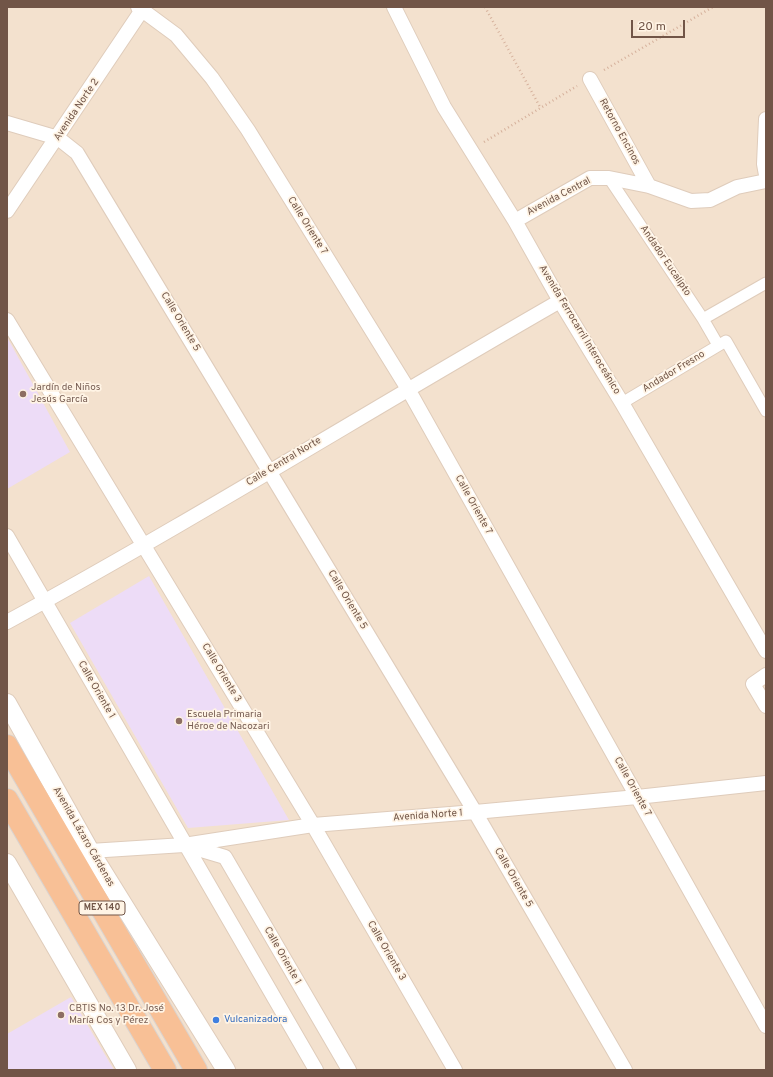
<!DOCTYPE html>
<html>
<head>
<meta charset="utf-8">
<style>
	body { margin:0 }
	#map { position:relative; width:773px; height:1077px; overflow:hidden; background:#fcf0df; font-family:Overpass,sans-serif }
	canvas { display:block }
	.frame { position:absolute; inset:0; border:8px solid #715547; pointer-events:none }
	.scale { position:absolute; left:631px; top:20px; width:54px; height:18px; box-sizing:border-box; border:2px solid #715547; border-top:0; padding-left:5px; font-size:12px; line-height:14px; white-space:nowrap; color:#715547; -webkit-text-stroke:3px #fff4e5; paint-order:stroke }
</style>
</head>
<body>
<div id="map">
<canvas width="773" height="1077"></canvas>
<div class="frame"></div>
<div class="scale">20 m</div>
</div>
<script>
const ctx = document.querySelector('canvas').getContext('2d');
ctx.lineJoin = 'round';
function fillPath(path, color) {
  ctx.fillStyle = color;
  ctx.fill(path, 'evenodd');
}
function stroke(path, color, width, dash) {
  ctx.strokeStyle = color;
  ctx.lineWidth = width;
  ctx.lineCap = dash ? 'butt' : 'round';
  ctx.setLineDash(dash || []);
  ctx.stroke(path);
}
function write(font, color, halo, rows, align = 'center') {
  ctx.font = font + ' Overpass,sans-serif';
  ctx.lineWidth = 3.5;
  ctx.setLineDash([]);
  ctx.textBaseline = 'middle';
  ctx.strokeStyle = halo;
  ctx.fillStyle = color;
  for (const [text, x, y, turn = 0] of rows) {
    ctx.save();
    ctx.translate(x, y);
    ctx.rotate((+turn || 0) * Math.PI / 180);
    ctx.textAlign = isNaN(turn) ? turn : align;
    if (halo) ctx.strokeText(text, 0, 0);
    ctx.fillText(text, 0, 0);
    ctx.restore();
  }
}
const residential = new Path2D(`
	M7,7H766V1070H7Z`);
const education = new Path2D(`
	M7,337L70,452L7,489Z
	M149,576L289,820L188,828L70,623Z
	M71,997L114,1070H7V1034Z`);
const path = new Path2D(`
	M485,7L540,107
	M604,70L713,7
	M484,142L577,86`);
const pedestrian = new Path2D(`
	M609,178L703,319L718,345
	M703,319L766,283
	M622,403L726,341L766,411`);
const minor = new Path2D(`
	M138,7L176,35L212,78L248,130L408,389L766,1026
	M394,7L444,107L515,221L560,301L622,403L766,651
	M590,79L649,186
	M766,119L764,164L766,175
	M7,123L58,138L77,153L475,812L625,1070
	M7,211L144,7
	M515,221L590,178H609L649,186L691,201L710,200L737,187L766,181
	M7,320L313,825L455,1070
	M7,536L316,1070
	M7,622C194,520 375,407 560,301
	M766,675L753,684L766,706
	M188,846L225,857L349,1070
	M90,851L184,845L313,825L475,812L637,797L766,783`);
const tertiary = new Path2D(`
	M7,703L90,851L226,1070
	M7,863L127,1070`);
const trunk = new Path2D(`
	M7,746L196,1070
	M7,800L165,1070`);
const markers = [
	[23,394,4,"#8d6e63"],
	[179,721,4,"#8d6e63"],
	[61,1015,4,"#8d6e63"],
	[216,1020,4,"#3f7fe0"]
];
const shields = [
	[102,908,46]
];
const shieldNames = [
	["MEX 140",102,908]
];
const streetNames = [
	["Avenida Norte 2",77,110,-56],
	["Retorno Encinos",619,132,61],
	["Avenida Central",559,197,-28],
	["Calle Oriente 7",307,226,58],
	["Andador Eucalipto",665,261,56],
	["Calle Oriente 5",180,322,59],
	["Avenida Ferrocarril Interoceánico",579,330,59],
	["Andador Fresno",674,372,-31],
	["Calle Central Norte",284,462,-31],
	["Calle Oriente 7",473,505,61],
	["Calle Oriente 5",347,600,59],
	["Calle Oriente 3",221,673,59],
	["Calle Oriente 1",96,690,60],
	["Calle Oriente 7",632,787,61],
	["Avenida Norte 1",428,816,-4],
	["Avenida Lázaro Cárdenas",83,837,60],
	["Calle Oriente 5",513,878,60],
	["Calle Oriente 3",386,951,60],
	["Calle Oriente 1",282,956,60]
];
const educationNames = [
	["Jardín de Niños",31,388],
	["Jesús García",31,400],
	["Escuela Primaria",187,715],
	["Héroe de Nacozari",187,727],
	["CBTIS No. 13 Dr. José",69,1009],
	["María Cos y Pérez",69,1021]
];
const shopNames = [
	["Vulcanizadora",224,1020]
];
fillPath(residential, '#f3e1ce');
fillPath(education, '#eddcf7');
stroke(pedestrian, '#dfccbb', 13);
stroke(minor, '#dfccbb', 16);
stroke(tertiary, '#dfccbb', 20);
stroke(trunk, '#dad3cf', 24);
stroke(path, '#d5b09b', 2.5, [1, 3]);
stroke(pedestrian, '#fff', 11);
stroke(minor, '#fff', 14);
stroke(tertiary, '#fff', 18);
stroke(trunk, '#f8c096', 22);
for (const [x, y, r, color] of markers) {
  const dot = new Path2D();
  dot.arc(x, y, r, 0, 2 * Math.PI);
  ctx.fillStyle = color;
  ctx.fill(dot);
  stroke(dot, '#fff4e5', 1.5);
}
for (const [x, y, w] of shields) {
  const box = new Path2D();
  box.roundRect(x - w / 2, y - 7, w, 14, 3);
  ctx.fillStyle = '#fff4e5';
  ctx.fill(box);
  stroke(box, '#715547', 1);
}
write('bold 9px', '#715547', null, shieldNames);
write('10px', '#715547', '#fff4e5', streetNames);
write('10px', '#785e54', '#fff4e5', educationNames, 'left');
write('10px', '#366cbe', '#fff4e5', shopNames, 'left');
</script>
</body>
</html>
